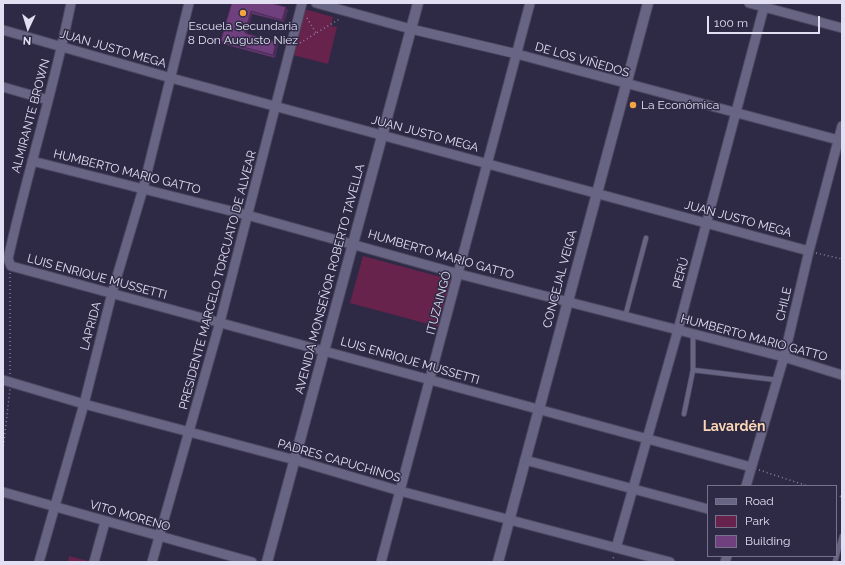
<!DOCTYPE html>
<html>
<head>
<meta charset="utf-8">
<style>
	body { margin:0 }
	#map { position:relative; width:845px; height:565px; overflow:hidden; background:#2e2945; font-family:Raleway,sans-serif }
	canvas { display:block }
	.frame { position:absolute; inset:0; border:4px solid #e1dff1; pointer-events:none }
	.legend { position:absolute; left:707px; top:485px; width:130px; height:72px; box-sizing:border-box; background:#2e2945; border:1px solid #76728a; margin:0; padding:5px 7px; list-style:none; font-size:12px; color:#e1dff1 }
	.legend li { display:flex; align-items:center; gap:8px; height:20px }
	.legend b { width:20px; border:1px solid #76728a }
	.north { position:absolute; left:8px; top:8px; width:40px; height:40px; -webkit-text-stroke:3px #2e2945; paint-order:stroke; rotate:184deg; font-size:11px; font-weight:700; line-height:16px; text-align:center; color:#e1dff1 }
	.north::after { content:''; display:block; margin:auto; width:14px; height:18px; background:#e1dff1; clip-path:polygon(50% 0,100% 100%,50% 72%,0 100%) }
	.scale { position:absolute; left:707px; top:16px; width:113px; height:18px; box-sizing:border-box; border:2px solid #e1dff1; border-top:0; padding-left:5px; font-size:12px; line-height:14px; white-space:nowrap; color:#e1dff1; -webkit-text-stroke:3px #2e2945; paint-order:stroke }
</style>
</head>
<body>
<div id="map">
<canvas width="845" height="565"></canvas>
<div class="frame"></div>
<ul class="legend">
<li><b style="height:5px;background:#686483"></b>Road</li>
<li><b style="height:11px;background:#68234d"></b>Park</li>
<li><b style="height:11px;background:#6f3f7e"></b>Building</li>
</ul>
<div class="north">N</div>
<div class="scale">100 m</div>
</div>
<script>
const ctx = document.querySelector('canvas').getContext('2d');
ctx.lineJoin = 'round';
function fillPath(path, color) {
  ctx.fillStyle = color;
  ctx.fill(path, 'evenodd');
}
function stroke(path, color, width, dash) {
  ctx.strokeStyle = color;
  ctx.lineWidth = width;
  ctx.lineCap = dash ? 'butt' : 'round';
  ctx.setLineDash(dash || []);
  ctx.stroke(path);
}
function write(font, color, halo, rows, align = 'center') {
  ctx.font = font + ' Raleway,sans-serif';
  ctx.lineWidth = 3;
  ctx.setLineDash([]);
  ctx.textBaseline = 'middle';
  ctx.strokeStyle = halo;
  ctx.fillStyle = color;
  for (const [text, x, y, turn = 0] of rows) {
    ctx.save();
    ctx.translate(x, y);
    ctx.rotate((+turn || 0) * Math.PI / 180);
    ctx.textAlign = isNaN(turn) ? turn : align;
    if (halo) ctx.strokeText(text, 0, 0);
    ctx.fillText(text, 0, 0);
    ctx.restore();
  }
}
const green = new Path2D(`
	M304,9L333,17L331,26L337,27L328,64L293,55Z
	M363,256L452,280L439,327L350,303Z
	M69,556L88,561V562H68Z`);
const path = new Path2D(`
	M307,18L316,33
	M300,43L341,18
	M816,253L842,259
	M10,273V374
	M3,450L10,389
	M759,470L808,486
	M836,495L842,497
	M612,562L614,556`);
const lane = new Path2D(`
	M625,317L646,238
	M693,370L777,380
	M684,414L693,370V334
	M835,562L842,536`);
const street = new Path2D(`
	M71,3C54,89 27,173 8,259L11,266L751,467
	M316,3L411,29L517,54L842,141
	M749,3L842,28
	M3,30L171,78L809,251
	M3,87L48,100
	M32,161L247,215L459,274L784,357L842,375
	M3,380L84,404L295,460L400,491L670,562
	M525,460L708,509
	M746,486L784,357L809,251L842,126
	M3,492L252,562
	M616,548L678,330L765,3
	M39,562L84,404L112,293L143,189L189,3
	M94,562L105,522
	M152,562L220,322L302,3
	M381,562L530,3
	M725,562L727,556`);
const secondary = new Path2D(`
	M267,562L418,3
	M498,562L648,3`);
const wall = new Path2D(`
	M232,3L288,10L284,22L252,14L247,34L278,44L275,58L223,44L221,41Z`);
const shadedWall = new Path2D(`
	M286,7L288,10L284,22L282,20Z
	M251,11L252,14L246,36L245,33Z
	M276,42L278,44L275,58L273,55Z`);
const building = new Path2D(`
	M232,3H271L286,7L282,20L251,11L245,33L276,42L273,55L221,41Z`);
const markers = [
	[243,13,4,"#f4a443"],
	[633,105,4,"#f4a443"]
];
const poiNames = [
	["Escuela Secundaria",243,26],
	["8 Don Augusto Niez",243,40],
	["La Económica",641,105,"left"]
];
const streetNames = [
	["JUAN JUSTO MEGA",113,49,16],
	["DE LOS VIÑEDOS",582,60,16],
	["ALMIRANTE BROWN",31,116,-75],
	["JUAN JUSTO MEGA",425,134,15],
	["HUMBERTO MARIO GATTO",127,172,14],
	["JUAN JUSTO MEGA",738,219,15],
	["HUMBERTO MARIO GATTO",441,255,16],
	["PERÚ",681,273,-75],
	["LUIS ENRIQUE MUSSETTI",97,277,15],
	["AVENIDA MONSEÑOR ROBERTO TAVELLA",330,279,-75],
	["CONCEJAL VEIGA",560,279,-75],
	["PRESIDENTE MARCELO TORCUATO DE ALVEAR",218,280,-75],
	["ITUZAINGÓ",439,303,-75],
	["CHILE",784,304,-77],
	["LAPRIDA",91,326,-75],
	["HUMBERTO MARIO GATTO",754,338,15],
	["LUIS ENRIQUE MUSSETTI",410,361,16],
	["PADRES CAPUCHINOS",339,461,16],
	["VITO MORENO",130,516,16]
];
const quarterNames = [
	["Lavardén",734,427]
];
fillPath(green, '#68234d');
stroke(lane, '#4b475e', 6);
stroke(street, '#4b475e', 11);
stroke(secondary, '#4b475e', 12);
stroke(path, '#89859c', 1.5, [1, 3]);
stroke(lane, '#686483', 4.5);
stroke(street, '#686483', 9);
stroke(secondary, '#686483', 10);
fillPath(wall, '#5f366c');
fillPath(shadedWall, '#4e2c58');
fillPath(building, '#6f3f7e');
stroke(building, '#4e2c58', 1);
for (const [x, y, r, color] of markers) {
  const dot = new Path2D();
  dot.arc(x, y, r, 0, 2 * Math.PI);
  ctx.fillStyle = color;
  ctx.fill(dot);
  stroke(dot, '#2e2945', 1.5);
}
write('12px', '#e1dff1', '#2e2945', poiNames);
write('12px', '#e1dff1', '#2e2945', streetNames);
write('bold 14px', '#fad7b4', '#2e2945', quarterNames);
</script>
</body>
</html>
